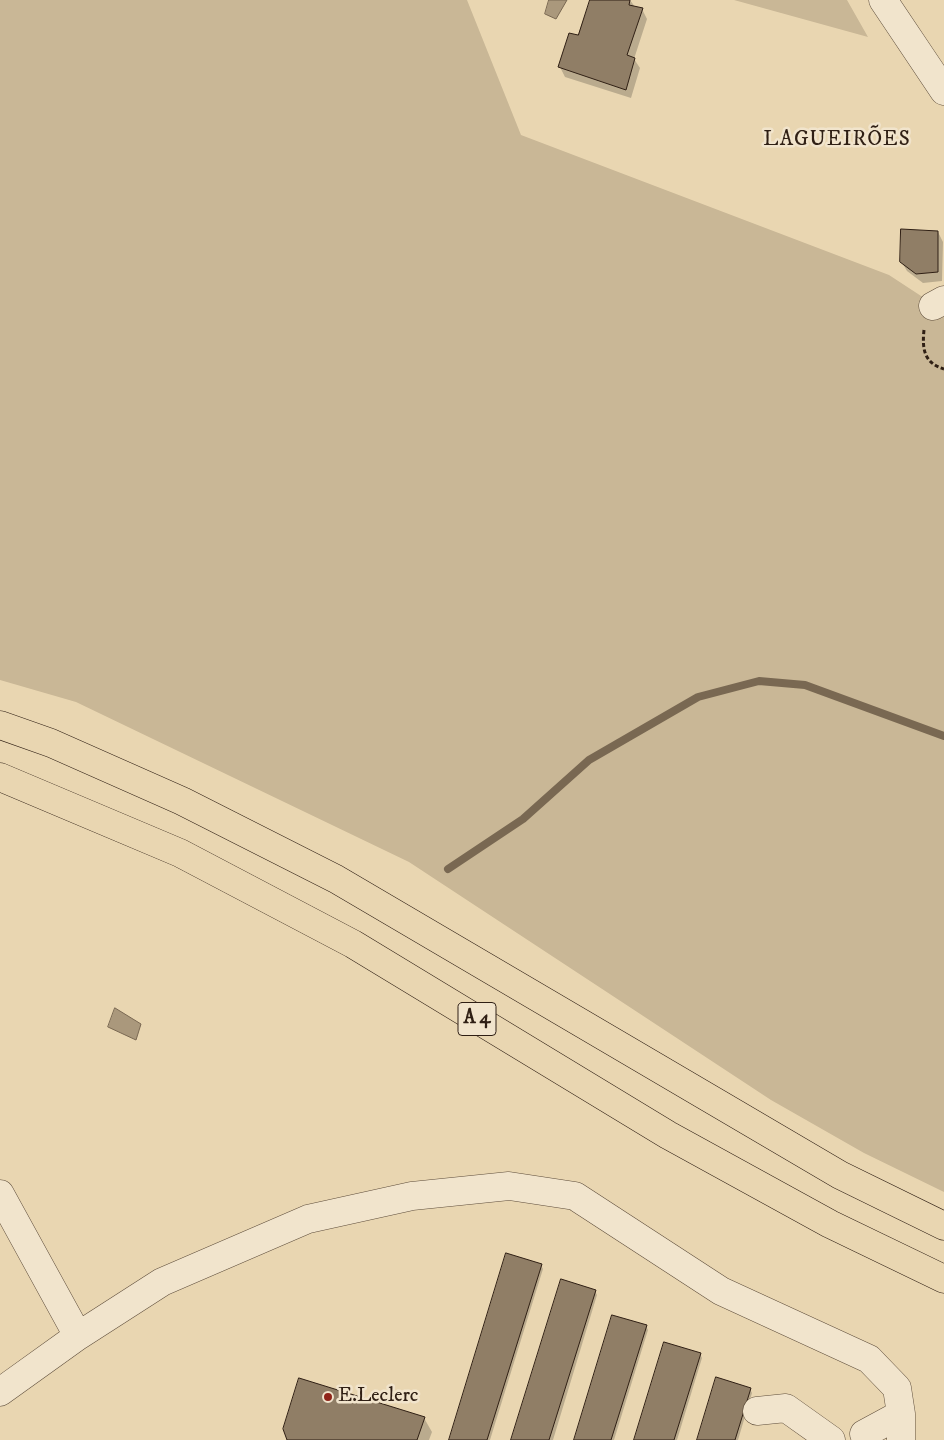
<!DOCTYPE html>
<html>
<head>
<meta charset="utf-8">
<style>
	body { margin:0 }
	canvas { display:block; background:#e9d6b1 }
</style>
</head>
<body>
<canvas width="944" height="1440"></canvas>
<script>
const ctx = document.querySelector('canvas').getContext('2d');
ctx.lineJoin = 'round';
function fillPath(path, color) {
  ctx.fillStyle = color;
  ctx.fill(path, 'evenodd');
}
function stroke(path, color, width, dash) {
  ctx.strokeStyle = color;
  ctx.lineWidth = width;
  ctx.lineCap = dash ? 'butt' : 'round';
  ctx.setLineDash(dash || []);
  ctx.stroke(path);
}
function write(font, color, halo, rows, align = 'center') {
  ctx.font = font + ' "IM FELL DW Pica",serif';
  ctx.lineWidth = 5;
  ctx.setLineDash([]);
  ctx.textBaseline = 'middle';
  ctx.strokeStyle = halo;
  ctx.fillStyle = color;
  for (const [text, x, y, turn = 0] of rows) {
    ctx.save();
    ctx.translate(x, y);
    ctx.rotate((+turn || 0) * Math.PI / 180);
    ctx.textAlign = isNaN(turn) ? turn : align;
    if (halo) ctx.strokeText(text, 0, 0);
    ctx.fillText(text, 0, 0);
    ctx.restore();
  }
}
const green = new Path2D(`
	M0,0H467L521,135L889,275L944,311V1192L864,1153L771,1100L409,862L76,702L0,680Z
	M734,0H847L868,37Z`);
const water = new Path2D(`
	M549,0H567L556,19L545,14Z
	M115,1008L141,1024L136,1040L108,1027Z`);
const shadow = new Path2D(`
	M591,0H630L635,7L642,9L647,19L634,59L640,68L631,98L565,77L560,67L579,36Z
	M938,232L943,242L942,281L923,283L907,271L901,261Z
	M541,1265L543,1269L490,1440H450Z
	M595,1291L597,1295L553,1440H512Z
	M646,1326L648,1330L614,1440H575Z
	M700,1354L702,1358L677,1440H635Z
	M750,1389L752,1393L738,1440H698Z
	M424,1418L432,1432L429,1440H288Z`);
const stream = new Path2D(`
	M448,869L523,819L589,760L698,697L759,681L805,685L944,736`);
const building = new Path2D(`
	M590,0H630L629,5L643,8L627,55L635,58L626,90L558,67L569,33L578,35Z
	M901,229L938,231V272L916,274L900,262Z
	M506,1253L542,1264L487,1440H449Z
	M561,1279L596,1290L549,1440H511Z
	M612,1315L647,1325L611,1440H574Z
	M664,1342L701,1353L674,1440H634Z
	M716,1377L751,1388L735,1440H697Z
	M299,1378L425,1417L417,1440H287L283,1429Z`);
const path = new Path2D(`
	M924,330C922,349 924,363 944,369`);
const minor = new Path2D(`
	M883,0L944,91
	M933,306L944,300
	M0,1194L78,1336
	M0,1392L78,1336L162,1282L308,1219L412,1196L509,1186L575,1196L721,1291L869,1359L897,1388L901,1414V1440
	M757,1411L786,1408L831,1440
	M864,1434L901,1414`);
const highway = new Path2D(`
	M0,725L51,743L182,801L336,879L840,1175L944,1226
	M0,777L180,853L353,944L668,1135L830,1224L944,1279`);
const markers = [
	[328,1397,5,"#8f2418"]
];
const shields = [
	[477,1019,38]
];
const shieldNames = [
	["A 4",477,1019]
];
const poiNames = [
	["E.Leclerc",338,1397]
];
const neighbourhoodNames = [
	["LAGUEIRÕES",837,141]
];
fillPath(green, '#c9b796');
fillPath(water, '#aa987c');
stroke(water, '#796852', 1);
fillPath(shadow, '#0003');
stroke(stream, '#796852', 8);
fillPath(building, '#907e66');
stroke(building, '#2f1f14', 1);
stroke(minor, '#5e4d3b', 29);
stroke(highway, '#2f1f14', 29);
stroke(path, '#2f1f14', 3, [4, 2.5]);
stroke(minor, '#f1e4cc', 28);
stroke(highway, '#e9d6b1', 28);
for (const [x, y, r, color] of markers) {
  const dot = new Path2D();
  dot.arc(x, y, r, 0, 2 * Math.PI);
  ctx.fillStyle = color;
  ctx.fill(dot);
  stroke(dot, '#f1e4cc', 2);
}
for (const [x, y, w] of shields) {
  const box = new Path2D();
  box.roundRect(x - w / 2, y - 16.5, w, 33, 4);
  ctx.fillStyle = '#f1e4cc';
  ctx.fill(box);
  stroke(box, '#2f1f14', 1);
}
write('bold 19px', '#2f1f14', null, shieldNames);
write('20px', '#2f1f14', '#f1e4cc', poiNames, 'left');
ctx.letterSpacing = '1px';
write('21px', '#2f1f14', '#f1e4cc', neighbourhoodNames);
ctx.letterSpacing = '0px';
</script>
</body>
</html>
